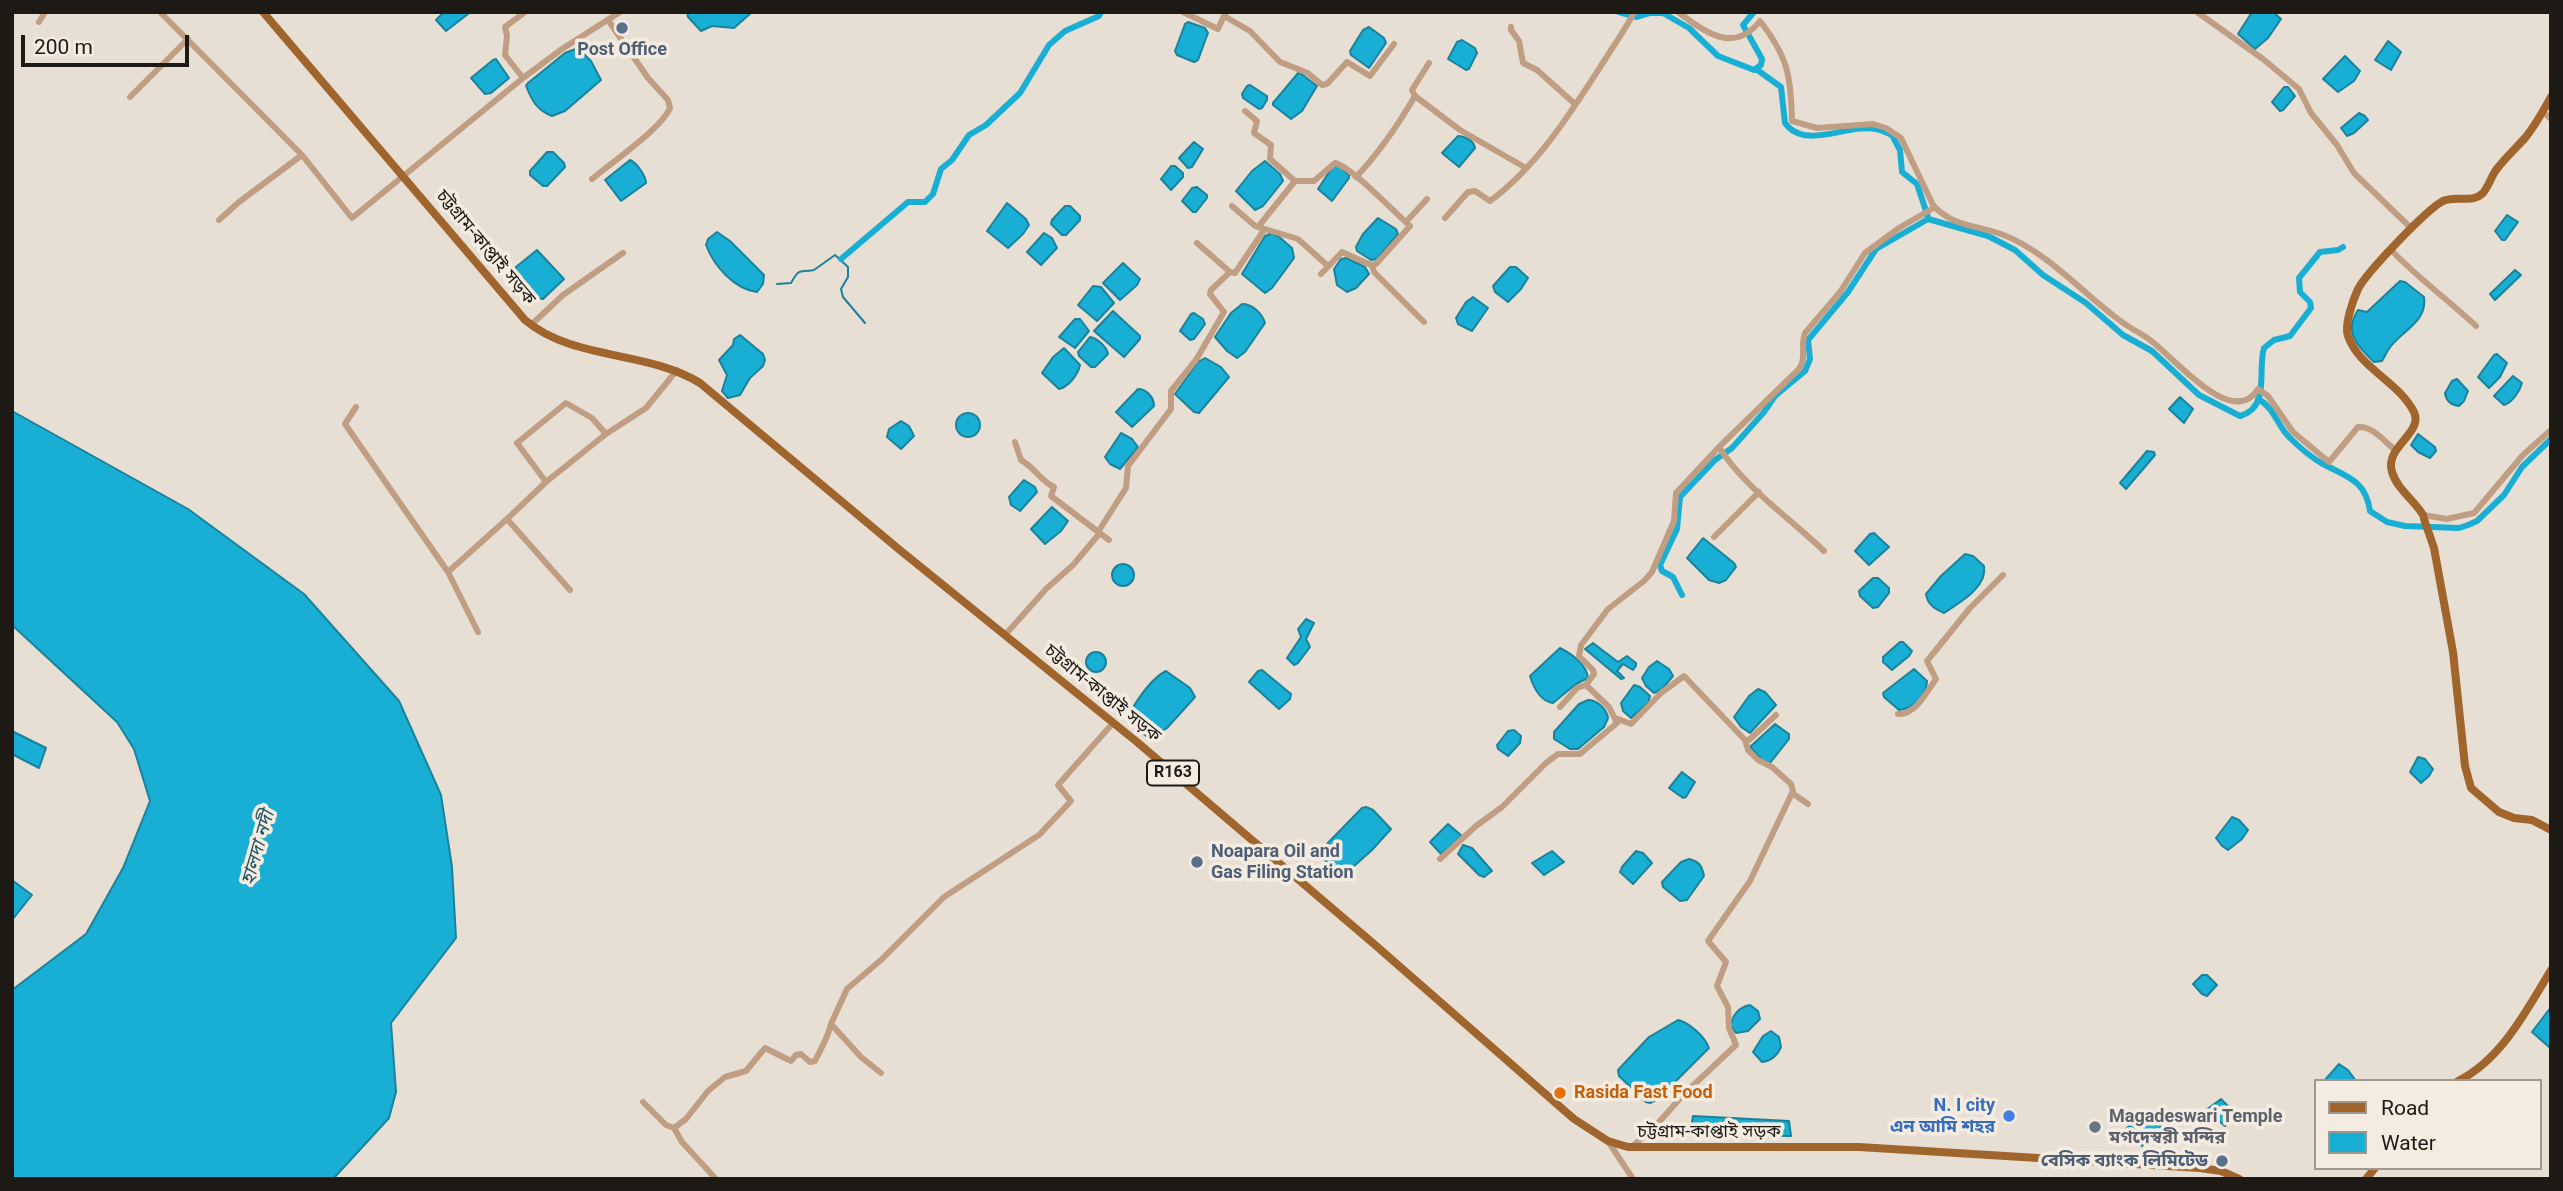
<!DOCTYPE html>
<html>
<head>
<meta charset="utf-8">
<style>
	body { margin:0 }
	#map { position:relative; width:2563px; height:1191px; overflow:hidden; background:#e7dfd4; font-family:Roboto,sans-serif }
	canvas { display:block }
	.frame { position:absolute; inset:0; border:14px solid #1d1a16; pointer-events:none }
	.legend { position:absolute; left:2314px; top:1079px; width:228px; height:91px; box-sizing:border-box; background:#f4ece1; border:2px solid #9e9890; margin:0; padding:9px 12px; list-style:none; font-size:21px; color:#1d1a16 }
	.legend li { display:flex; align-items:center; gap:14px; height:35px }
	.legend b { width:35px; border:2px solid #9e9890 }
	.scale { position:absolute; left:21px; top:35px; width:168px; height:32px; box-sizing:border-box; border:4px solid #1d1a16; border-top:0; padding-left:9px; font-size:21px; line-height:24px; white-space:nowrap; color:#1d1a16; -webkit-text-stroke:5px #f4ece1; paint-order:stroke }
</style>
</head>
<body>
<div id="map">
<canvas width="2563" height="1191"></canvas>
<div class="frame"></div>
<ul class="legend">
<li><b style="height:9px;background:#a0642d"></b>Road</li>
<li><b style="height:19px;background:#19aed3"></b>Water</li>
</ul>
<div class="scale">200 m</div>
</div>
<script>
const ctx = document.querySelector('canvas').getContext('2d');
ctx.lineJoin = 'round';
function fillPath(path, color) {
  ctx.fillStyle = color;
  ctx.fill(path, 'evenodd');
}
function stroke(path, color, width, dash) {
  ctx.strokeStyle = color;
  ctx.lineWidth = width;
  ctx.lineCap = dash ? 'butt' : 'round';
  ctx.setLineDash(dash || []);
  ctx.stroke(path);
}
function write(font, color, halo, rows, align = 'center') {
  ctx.font = font + ' Roboto,"Noto Sans Bengali",sans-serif';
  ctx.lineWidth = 7;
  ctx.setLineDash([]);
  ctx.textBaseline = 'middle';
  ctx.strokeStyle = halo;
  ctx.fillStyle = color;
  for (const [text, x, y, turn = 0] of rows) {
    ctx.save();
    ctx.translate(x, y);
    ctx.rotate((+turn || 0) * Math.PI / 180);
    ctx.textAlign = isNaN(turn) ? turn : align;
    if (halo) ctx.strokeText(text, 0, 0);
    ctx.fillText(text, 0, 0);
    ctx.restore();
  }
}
const water = new Path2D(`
	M444,12H468V14L446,31L436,20Z
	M687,12H752L734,28L712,26L701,31L688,17Z
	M2252,12H2273L2281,19L2268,38L2255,49L2238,34Z
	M1188,22L1205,28L1208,33L1198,60L1194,62L1177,55L1175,51L1185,24Z
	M1369,27L1384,38L1386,43L1369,68L1351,55L1350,51L1363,30Z
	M1462,40L1475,48L1477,53L1469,69L1466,70L1448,59L1457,42Z
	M2388,41L2401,52L2391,70L2375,60Z
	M578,48L591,61L601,80L565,111L552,116C537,110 532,101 526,86L528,83L565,53Z
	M2345,56L2360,71L2354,81L2338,92L2323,79Z
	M496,59L509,78L491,93L485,94L471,78L493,60Z
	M1299,72L1317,86L1302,111L1291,119L1273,105V103Z
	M1250,85L1267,96V100L1262,108L1259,109L1243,98L1242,94L1247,86Z
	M2284,87H2288L2295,96L2283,110L2280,111L2272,102Z
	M2359,113L2365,116L2368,120L2354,133L2347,136L2341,128Z
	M1458,136C1465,136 1474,141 1475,148L1459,167L1442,153Z
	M1194,142L1203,149L1192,167L1188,168L1179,158Z
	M547,152H553L564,163L565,167L547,186H543L530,175V171Z
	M630,160C637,163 646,176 646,183L621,201L605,180Z
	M1265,161L1280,174L1283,181L1263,206L1255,210L1236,191L1252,171Z
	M1171,166H1175L1183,173V177L1171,190L1161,179Z
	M1333,166H1339L1349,175V178L1332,201L1318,189Z
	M1197,187L1207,195V198L1196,212H1193L1182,201L1192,188Z
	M1007,203L1026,219L1029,225L1023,234L1008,248L987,231Z
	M1065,206H1070L1080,216V220L1066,235H1062L1051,224L1052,220Z
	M2507,215L2518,222L2505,240H2502L2495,231Z
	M1378,218L1396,229L1398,234L1377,259L1371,260L1357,251L1356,247L1363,234Z
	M717,232L730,241L764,275L763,284L757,292C734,289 714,266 706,245L708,239Z
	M1044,233L1052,238L1057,248L1041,265L1027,252Z
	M1272,233L1278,236L1292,248L1294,258L1272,288L1265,293L1242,274L1265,236Z
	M537,250L564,279L543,299L538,298L516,270V267Z
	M1346,258L1365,267L1369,274L1356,288L1347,292L1337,285L1334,269L1341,259Z
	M1123,263L1140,279L1137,285L1120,300L1103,283Z
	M1510,267H1516L1528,278L1521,289L1508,302L1495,292L1493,286Z
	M2515,270L2521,275L2495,300L2490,294Z
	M2400,281L2405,282L2424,297C2428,321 2402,331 2391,346C2387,351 2385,356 2382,361L2374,362C2358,347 2343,332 2358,310L2367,312Z
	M1093,286L1101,287L1114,303L1097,321L1078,305Z
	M1473,297L1488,308L1472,331L1458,324L1456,318L1466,302Z
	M1242,304C1252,304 1262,313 1265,323L1245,352L1237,358L1227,351L1215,337L1231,313Z
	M1113,311L1140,336V339L1124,357L1094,331Z
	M1194,313L1203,319L1205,324L1194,339L1190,340L1180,331L1191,314Z
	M1075,319H1080L1089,331L1075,348L1059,337Z
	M740,335L763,354L765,360L763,366L750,378L740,395L728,398L722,391L727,375L719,360L733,345L734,339Z
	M1090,337C1097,338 1107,347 1108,354L1095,367H1091L1079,356L1078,352Z
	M1064,348L1080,365C1078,375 1068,387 1059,389L1042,373L1053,357Z
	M2497,354L2507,363L2500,377L2489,388L2478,377L2494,355Z
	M1205,358L1221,367L1229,377L1199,413L1194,412L1175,394L1198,362Z
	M2513,376L2522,383C2520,391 2512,403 2504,405L2494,396Z
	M2457,379L2468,391L2464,401L2459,406C2451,405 2446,400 2445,393L2452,381Z
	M1138,389C1147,389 1154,398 1154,406L1132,427L1116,412Z
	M2180,397L2193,409L2184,423L2169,409Z
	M12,411L188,509L304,594L399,701L441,795L452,867L456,938L391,1023L396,1092L389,1118L333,1179H12V990L86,934L123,868L150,801L134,749L117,722L12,625Z
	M956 425a12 12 0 1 1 24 0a12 12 0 1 1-24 0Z
	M901,421L909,426L914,436L901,449L887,437L889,429Z
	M1121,433L1132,439L1138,447L1120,469L1110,464L1105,457Z
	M2418,434L2435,447L2436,451L2430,458L2418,452L2411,445Z
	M2147,451L2154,452L2155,455L2126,489L2120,483Z
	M1024,480L1035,487L1037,492L1020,511L1011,505L1009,497Z
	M1052,507L1068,521L1061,531L1045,544L1031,529Z
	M1874,533L1889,547L1869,565L1855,551L1870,534Z
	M1703,538L1734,563L1736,567L1726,580L1719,583L1709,580L1687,558Z
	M1965,554L1973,556L1984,566C1988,587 1959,603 1944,613C1935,609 1927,604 1926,594L1941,576Z
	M1112 575a11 11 0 1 1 22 0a11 11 0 1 1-22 0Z
	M1873,578H1878L1889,588V593L1878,607L1873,608L1860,596L1859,591Z
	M1306,619L1314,623L1306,639L1310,647L1298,663L1294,665L1287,658L1301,637L1298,629Z
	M1900,642H1903L1912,651L1909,656L1892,670L1883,662V657Z
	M1593,643L1618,662L1627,656L1636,663V666L1633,670L1623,664L1617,671L1624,678L1621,679L1585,649Z
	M1560,648C1572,654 1587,665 1588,678L1576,684L1553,703C1540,701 1534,689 1530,676Z
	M1086 662a10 10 0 1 1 20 0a10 10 0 1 1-20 0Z
	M1657,661L1669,669L1673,676L1662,689L1654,693L1646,686L1642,678L1649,667Z
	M1914,669L1927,681C1927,695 1913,709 1899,710L1884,697L1883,693Z
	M1262,670L1291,694L1290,699L1279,709L1249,682L1258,671Z
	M1166,671L1190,688L1195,697L1167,728L1150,739L1135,727L1128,716C1137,700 1150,679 1166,671Z
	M1634,685L1640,687L1650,696L1648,703L1631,718L1623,711L1621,703Z
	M1758,689L1765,692L1776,705L1750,733L1741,727L1734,717L1749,696Z
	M1588,700C1597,700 1607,709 1608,718L1604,727L1578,749H1570L1554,739V732L1579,704Z
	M1775,724L1789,734V739L1770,763L1762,760L1750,747Z
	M1514,730L1521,736L1520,743L1508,756L1498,749L1497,745L1508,731Z
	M12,731L46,748L39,768L12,754Z
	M2418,757L2425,759L2433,769L2429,776L2421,783L2410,772Z
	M1682,772L1695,782L1686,797L1683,798L1669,788Z
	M1366,807L1373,810L1391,829L1372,850L1344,875L1321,857V850L1362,808Z
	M2232,817L2239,820L2248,830L2242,839L2228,850L2222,846L2216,838Z
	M1448,824L1462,836L1441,854L1430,842Z
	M1463,845L1472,848L1492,871L1484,877L1479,875L1458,854Z
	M1552,851L1564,862L1544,875L1532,863Z
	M1636,851L1643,853L1652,863L1633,884L1620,872L1622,867Z
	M1689,859C1699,861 1702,866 1704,876L1687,900L1680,901L1663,887L1662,882L1681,862Z
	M12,880L32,895L12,920Z
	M2202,975H2207L2217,985L2207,996L2202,994L2193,984Z
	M1750,1005L1758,1011L1760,1019L1748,1031L1736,1033L1731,1026C1732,1015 1739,1007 1750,1005Z
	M2551,1007V1046L2549,1047L2532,1032Z
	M1678,1020C1690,1023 1705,1037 1709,1048L1658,1099L1650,1103L1646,1102L1619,1076L1618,1070L1649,1037Z
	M1771,1031L1779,1037L1781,1047C1778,1055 1771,1061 1762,1062L1753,1052L1763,1036Z
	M2339,1064L2348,1070L2356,1081H2324Z
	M2221,1099L2236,1114L2225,1126L2206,1110Z
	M2146,1110L2155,1114L2161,1126L2159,1131L2142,1146L2129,1135L2126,1129Z
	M1693,1116L1789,1121L1791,1136L1690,1135Z`);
const stream = new Path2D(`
	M777,284L791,283C800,267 799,273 814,270L835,255L848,267V277L841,289L843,297L865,323`);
const canal = new Path2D(`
	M1619,12L1637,17L1650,13H1663L1689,28L1718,56L1754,70L1761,65L1762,59L1743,25L1754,12
	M1756,69L1781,87L1785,123C1805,151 1848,123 1876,129C1882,130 1887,133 1892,135L1900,150L1902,172L1917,184L1928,217
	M841,259L908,202H925L933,194L941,169L952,160L969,135L986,125L1020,93L1049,45L1065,31L1099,16L1101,12
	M2258,399C2274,407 2277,425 2289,437C2299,447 2310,457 2323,464C2348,477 2366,481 2370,511L2387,522L2405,526L2459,528L2468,525L2477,521L2504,495L2522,467L2551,439
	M1682,595L1673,577L1662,571L1660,565L1677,529L1680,497L1715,460L1732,448L1764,412L1775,396L1805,371L1810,359L1808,340L1848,292L1876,249L1928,219L1988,236L2015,250L2043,275L2086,303L2123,335L2152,351L2199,395L2240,416C2271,407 2257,371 2264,348L2274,340L2290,336L2311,308L2310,302L2300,292L2299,278L2320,252L2338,250L2343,247`);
const minor = new Path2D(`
	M160,12L302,155L352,218L523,78L562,49L620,12
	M1183,12L1218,29L1224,16
	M1226,12L1224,16L1250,31L1280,62L1308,73L1322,85L1327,84L1347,62L1370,76L1394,44
	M1678,12C1706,33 1734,54 1760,21C1788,57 1791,76 1792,121L1817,128L1873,124L1886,128L1901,138L1933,205C1951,226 1976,225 2001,234C2047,251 2083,294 2122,322C2131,329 2141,333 2150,340C2172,355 2232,431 2258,389L2268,396L2293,432L2329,462L2358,427C2373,426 2384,441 2395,450
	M2197,12L2263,59L2299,89L2311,113L2337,145L2354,173L2412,229
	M39,22L45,12
	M1511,27V30L1519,41L1523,63L1537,70L1575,104
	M523,78L505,55L507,36L505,27L525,12
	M1415,96L1460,130L1526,168
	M130,97L188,39
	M1245,111L1257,121L1254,133L1271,145L1270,159L1295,181
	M2543,112L2551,119
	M1356,177C1379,153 1398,125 1415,96L1412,90L1429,63
	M592,179C612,162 660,130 670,108L668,100L648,78L608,20
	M1232,206L1255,226L1298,239L1328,266
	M1445,218L1468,192L1475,191L1490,201C1539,165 1573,109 1606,58C1615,43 1626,29 1634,12
	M219,220L239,202L302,155
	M1406,222L1427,199
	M1258,227L1295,181H1314L1335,163C1353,168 1394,212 1410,226L1376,264L1371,265L1342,252L1321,274
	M1197,243L1230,272L1235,273L1264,230
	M2391,250C2418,278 2448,300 2476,326
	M1372,265L1374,272L1424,322
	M531,325L563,295L623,253
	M356,407L345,424L448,572L478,632
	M1015,442L1021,460C1034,467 1041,481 1054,487L1051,496L1109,540
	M546,482L606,434
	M2423,515L2447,519L2474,513L2523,455L2551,430
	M507,519L546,482L517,443L566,403L592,418L606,434L646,408L677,370
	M1098,532L1126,488L1128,466L1171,409V391L1196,360L1224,312L1210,294L1211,290L1230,272
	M1714,537L1759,492
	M1824,551C1792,520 1742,485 1719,447L1799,369C1807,357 1800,346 1805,333L1840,292L1865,253L1899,228L1935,207
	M448,572L507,519L570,590
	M1005,635L1046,589L1073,565L1100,533
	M1560,707L1577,688L1586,685L1594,674L1593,670L1579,656L1581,645L1608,609L1644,581L1652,572L1674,521L1676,493L1719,447
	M1898,714C1915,715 1927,692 1936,679L1927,661L1970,608L2003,575
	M1618,719L1631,724L1661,693L1684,676L1745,740H1749L1776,715
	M1792,793L1808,804
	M1440,859L1476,826L1502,807L1546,763L1558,754H1580L1617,723L1609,707L1586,685
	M881,1073L861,1057L831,1024L847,989L881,960L944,897L1039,835L1071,801L1058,785L1113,723
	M643,1102L666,1125L674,1128L686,1119L708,1091L725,1077L746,1071L765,1048L791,1061L796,1055L801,1054L810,1062L815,1061C821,1048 828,1038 831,1024
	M674,1128L682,1142L716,1179
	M1608,1141L1633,1179
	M1632,1147L1660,1121L1683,1095L1736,1045L1729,1028L1728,1007L1717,986L1726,962L1708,941L1750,881L1793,791L1791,784L1772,767L1758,760L1748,750L1745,740`);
const major = new Path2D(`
	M263,12L525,320C574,361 646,350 700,383L901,551L1137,742L1374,944L1574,1119L1608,1141L1628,1147H1859L2200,1168L2221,1171L2239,1179
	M2423,515C2415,501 2397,489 2392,472C2384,447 2424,433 2414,412C2399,382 2359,368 2348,336C2344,325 2353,300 2358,289C2367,272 2426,210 2443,201C2456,195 2472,204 2483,193C2489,186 2491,177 2496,170C2505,158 2516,148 2525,138C2535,126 2543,111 2551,97
	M2424,519L2434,548L2453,652L2465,766L2471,788L2499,812L2514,818L2532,820L2551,830
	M2458,1081C2501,1060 2527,1010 2551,970
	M2366,1179L2375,1168`);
const markers = [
	[622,28,7,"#5c6f8a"],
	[1197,862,7,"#5c6f8a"],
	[1560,1093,7,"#e8710a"],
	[2009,1116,7,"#3f7fe0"],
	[2095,1127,7,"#6b7280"],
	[2222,1161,7,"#5c6f8a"]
];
const shields = [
	[1173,773,52]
];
const shieldNames = [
	["R163",1173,773]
];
const serviceNames = [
	["Post Office",622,50],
	["Noapara Oil and",1211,852,"left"],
	["Gas Filing Station",1211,873,"left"],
	["বেসিক ব্যাংক লিমিটেড",2208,1161,"right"]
];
const streetNames = [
	["চট্টগ্রাম-কাপ্তাই সড়ক",485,248,50],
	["চট্টগ্রাম-কাপ্তাই সড়ক",1102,694,39],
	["চট্টগ্রাম-কাপ্তাই সড়ক",1709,1132]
];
const foodNames = [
	["Rasida Fast Food",1574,1093]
];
const shopNames = [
	["N. I city",1995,1106],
	["এন আমি শহর",1995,1127]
];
const worshipNames = [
	["Magadeswari Temple",2109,1117],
	["মগদেস্বরী মন্দির",2109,1138]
];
const waterNames = [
	["হালদা নদী",259,848,-74]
];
fillPath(water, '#19aed3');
stroke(water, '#1a829a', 2);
stroke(stream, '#1a829a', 2);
stroke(canal, '#19aed3', 6);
stroke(minor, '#c09e83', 6);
stroke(major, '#a0642d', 8);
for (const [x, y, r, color] of markers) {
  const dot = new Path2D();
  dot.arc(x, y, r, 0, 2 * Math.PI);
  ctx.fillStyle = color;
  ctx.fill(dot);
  stroke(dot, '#f4ece1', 2.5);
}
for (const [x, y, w] of shields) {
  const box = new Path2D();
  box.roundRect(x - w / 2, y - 12.5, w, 25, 5);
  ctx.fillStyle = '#f4ece1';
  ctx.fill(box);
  stroke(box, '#1d1a16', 2);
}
write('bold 16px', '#1d1a16', null, shieldNames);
write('bold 18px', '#4e5e75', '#f4ece1', serviceNames);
write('18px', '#1d1a16', '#f4ece1', streetNames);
write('bold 18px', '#c56008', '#f4ece1', foodNames, 'left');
write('bold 18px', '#366cbe', '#f4ece1', shopNames, 'right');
write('bold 18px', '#5b616d', '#f4ece1', worshipNames, 'left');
write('italic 19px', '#1d5363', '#f4ece1', waterNames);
</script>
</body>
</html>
